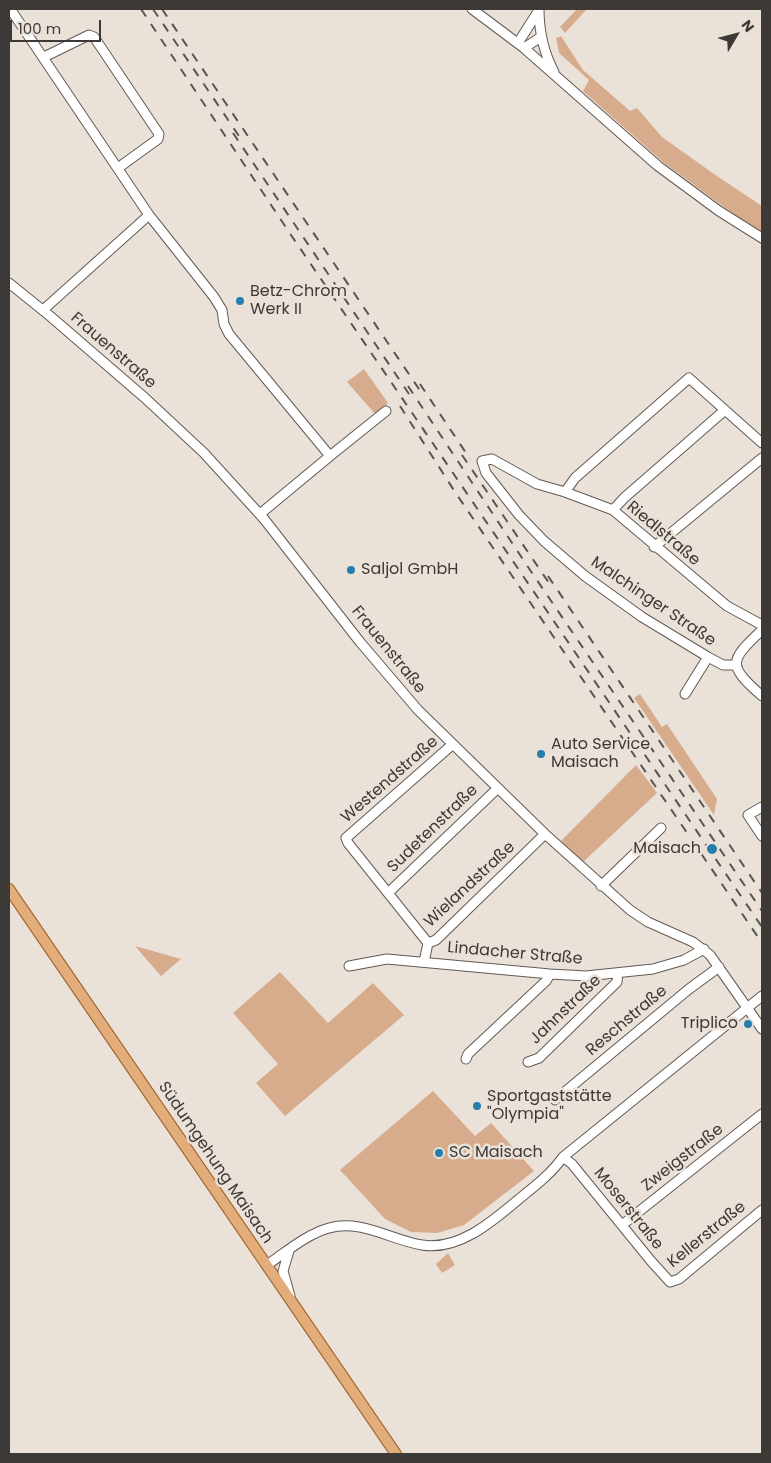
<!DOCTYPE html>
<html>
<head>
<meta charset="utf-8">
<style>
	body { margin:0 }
	#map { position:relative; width:771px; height:1463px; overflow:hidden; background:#eae1d9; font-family:Poppins,sans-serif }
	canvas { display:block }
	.frame { position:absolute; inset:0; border:10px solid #3d3936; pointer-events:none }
	.north { position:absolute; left:711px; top:10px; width:50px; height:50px; -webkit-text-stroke:4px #eae1d9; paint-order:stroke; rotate:53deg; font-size:14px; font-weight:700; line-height:20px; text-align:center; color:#3d3936 }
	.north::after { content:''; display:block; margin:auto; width:18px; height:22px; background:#3d3936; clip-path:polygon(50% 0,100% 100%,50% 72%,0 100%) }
	.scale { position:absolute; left:10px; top:20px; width:91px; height:22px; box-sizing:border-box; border:2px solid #3d3936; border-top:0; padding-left:6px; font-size:15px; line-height:18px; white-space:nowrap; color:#3d3936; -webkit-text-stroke:4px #eae1d9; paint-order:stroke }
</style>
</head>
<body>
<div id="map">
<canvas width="771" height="1463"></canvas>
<div class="frame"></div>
<div class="north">N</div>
<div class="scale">100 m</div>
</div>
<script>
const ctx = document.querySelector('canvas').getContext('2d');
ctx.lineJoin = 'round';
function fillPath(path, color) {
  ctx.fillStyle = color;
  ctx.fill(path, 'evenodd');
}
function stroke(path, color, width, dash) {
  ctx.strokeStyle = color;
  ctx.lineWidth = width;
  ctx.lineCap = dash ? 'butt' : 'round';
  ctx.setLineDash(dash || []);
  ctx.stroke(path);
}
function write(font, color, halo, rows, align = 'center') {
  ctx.font = font + ' Poppins,sans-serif';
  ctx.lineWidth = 5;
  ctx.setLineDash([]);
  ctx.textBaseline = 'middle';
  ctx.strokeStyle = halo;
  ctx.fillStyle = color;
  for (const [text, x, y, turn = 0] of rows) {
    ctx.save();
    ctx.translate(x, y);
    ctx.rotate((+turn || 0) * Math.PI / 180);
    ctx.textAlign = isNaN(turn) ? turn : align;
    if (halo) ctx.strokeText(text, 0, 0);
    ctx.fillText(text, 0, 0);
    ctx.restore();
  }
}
const green = new Path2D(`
	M577,9H587L565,33L560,27Z
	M561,36L583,70L630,111L637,108L662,137L714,174L762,206V235L663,162L583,91L589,80L559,53L556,38Z
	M364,369L388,403L376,415L347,382Z
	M640,694L662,727L667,724L717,799L714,815L634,698Z
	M636,765L657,793L583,862L561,841Z
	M135,946L181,959L161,976Z
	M280,972L328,1023L373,983L404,1015L285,1116L256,1083L278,1064L233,1013Z
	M433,1091L475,1136L491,1123L534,1171L464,1225L437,1233L411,1232L385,1219L340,1170Z
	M448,1253L455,1265L442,1273L436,1264Z`);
const minor = new Path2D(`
	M472,9L524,48L658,166L719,211L762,238
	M539,9C539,32 543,51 554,72
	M11,10L149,215
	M518,43L539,10
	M524,48L541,37
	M44,57L89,35L94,37L159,134L158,139L118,168
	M9,283L50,316L145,398L204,453L264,519L360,642L418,710L545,834L630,910L648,922L693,942L710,955L762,1029
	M43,310L149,215L214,297L222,310L224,324L229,334L330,456L260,514
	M330,456L386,411
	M565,492L575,478L689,378L762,443
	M613,510L624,498L725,410
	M654,547L762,458
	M762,630C729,661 727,665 762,696
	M736,665H723L708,657L642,617L585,576L544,541L519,515L486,473L482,461L492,459L537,484L565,492L613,510L727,606L762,625
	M685,694L708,657
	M762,807L748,815L762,836
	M601,886L661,828
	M388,893L498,788
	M428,943L348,843L346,838L453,744
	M424,962L428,943L436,940L545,834
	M349,966L387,959L550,974L586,976L653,969L684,960L704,949
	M466,1059L468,1054L546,981L550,974
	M528,1062L539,1058L579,1019L617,982L618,973
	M555,1100L689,989L719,967
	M563,1157L572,1164L651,1261L670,1282L679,1279L762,1210
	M622,1225L762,1114
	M289,1251L283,1271L290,1296
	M267,1265C286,1252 307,1234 329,1228C361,1219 391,1240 422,1245C459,1251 493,1221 519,1199C535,1186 551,1174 563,1157L762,996`);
const major = new Path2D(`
	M9,889L396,1454`);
const rail = new Path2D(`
	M141,9L291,235L762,927
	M153,9L239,136
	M162,9L421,392
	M233,133L409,394
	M420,384L470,459
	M408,386L528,567L762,911
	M400,406L455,492L762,943
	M462,455L549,583
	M548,576L762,893`);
const markers = [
	[240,301,5,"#277dac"],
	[351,570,5,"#277dac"],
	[541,754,5,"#277dac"],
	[712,849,6,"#277dac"],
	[748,1024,5,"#277dac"],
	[477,1106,5,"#277dac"],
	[439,1153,5,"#277dac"]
];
const poiNames = [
	["Betz-Chrom",250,292],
	["Werk II",250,310],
	["Saljol GmbH",361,570],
	["Auto Service",551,745],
	["Maisach",551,763],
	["Maisach",701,849,"right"],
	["Triplico",738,1024,"right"],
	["Sportgaststätte",487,1097],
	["\"Olympia\"",487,1115],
	["SC Maisach",449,1153]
];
const streetNames = [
	["Frauenstraße",113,351,41],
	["Riedlstraße",663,534,40],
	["Malchinger Straße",653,602,34],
	["Frauenstraße",388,650,51],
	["Westendstraße",390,780,-41],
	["Sudetenstraße",433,829,-44],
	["Wielandstraße",470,885,-43],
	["Lindacher Straße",515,954,5],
	["Jahnstraße",566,1010,-44],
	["Reschstraße",627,1021,-40],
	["Zweigstraße",683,1158,-38],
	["Südumgehung Maisach",215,1163,56],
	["Moserstraße",628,1209,51],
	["Kellerstraße",707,1235,-39]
];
fillPath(green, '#d7ac8d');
stroke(minor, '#625a54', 11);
stroke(major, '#9c6128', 12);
stroke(minor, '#fff', 9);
stroke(major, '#e2ad7a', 10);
stroke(rail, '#595551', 2, [9, 9]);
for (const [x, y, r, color] of markers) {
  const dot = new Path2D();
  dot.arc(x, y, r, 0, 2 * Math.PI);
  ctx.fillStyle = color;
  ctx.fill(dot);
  stroke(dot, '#eae1d9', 2);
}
write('16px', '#3d3936', '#eae1d9', poiNames, 'left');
write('16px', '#3d3936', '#eae1d9', streetNames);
</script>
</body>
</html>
